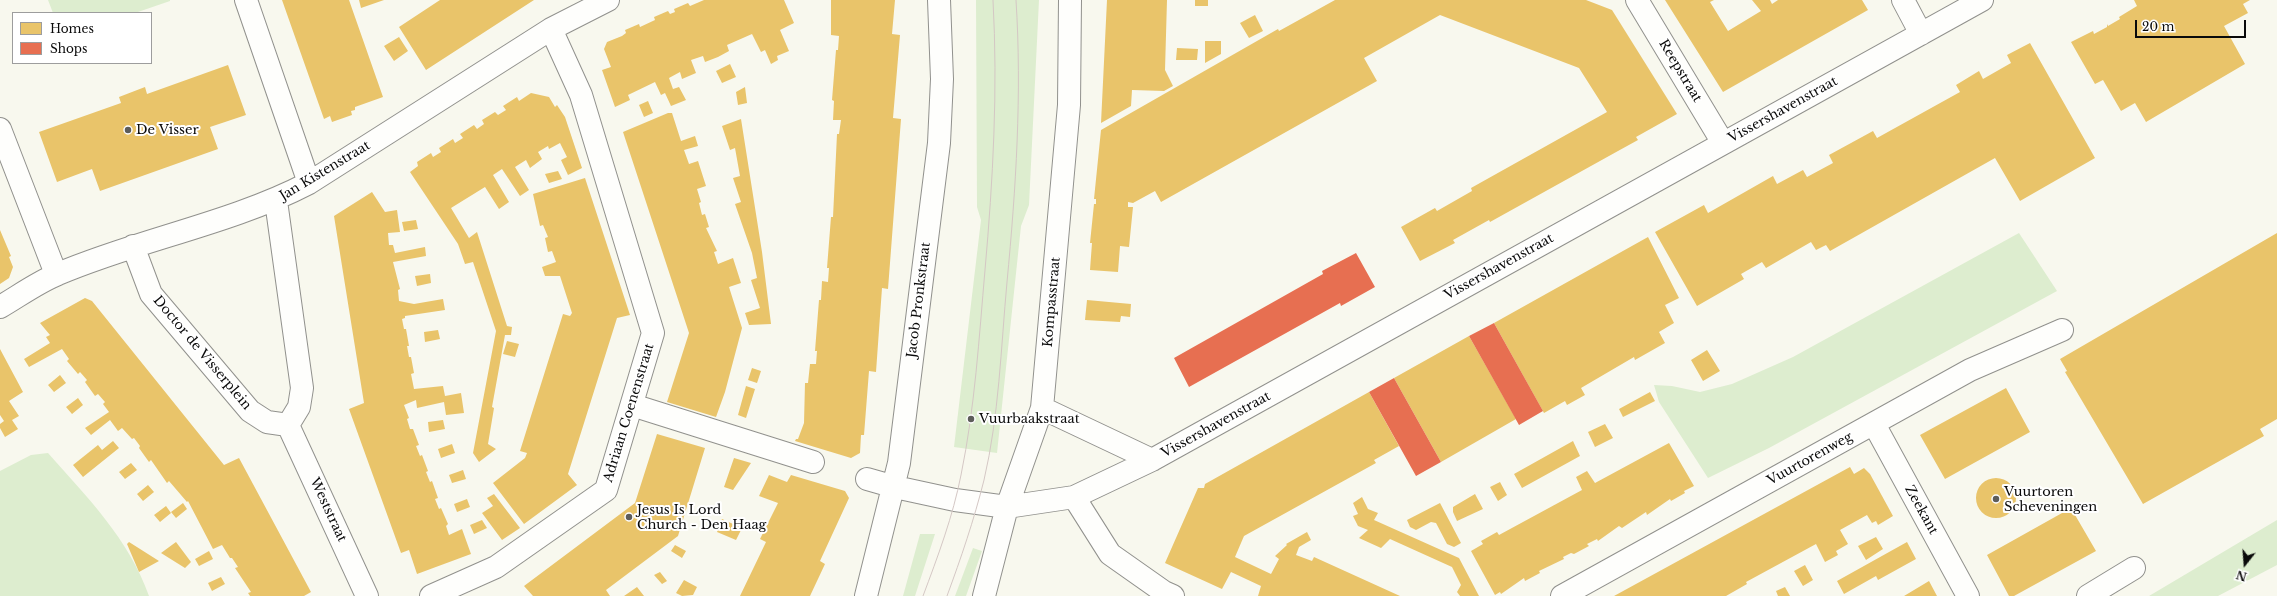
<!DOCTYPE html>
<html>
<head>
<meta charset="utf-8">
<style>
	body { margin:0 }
	#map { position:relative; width:2277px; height:596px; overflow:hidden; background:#f8f8ee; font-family:"Libre Baskerville",serif }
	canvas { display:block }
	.legend { position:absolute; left:12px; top:12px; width:140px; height:52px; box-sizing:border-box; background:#fff; border:1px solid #9d9d9d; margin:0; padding:5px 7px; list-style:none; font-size:12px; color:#0a0a0a }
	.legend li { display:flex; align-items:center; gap:8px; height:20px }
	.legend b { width:20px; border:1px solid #9d9d9d }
	.north { position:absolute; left:2225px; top:544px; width:40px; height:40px; -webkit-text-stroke:3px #fff; paint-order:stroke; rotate:197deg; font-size:11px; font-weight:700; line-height:16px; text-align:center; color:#0a0a0a }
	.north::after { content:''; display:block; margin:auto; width:14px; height:18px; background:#0a0a0a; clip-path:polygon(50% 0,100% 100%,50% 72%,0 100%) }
	.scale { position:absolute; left:2135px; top:20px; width:111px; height:18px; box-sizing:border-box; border:2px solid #0a0a0a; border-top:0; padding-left:5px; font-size:12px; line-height:14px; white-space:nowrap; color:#0a0a0a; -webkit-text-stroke:3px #fff; paint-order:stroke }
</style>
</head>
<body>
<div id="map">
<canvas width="2277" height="596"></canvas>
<ul class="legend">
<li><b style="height:11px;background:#e9c46a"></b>Homes</li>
<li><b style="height:11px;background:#e76f51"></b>Shops</li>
</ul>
<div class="north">N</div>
<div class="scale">20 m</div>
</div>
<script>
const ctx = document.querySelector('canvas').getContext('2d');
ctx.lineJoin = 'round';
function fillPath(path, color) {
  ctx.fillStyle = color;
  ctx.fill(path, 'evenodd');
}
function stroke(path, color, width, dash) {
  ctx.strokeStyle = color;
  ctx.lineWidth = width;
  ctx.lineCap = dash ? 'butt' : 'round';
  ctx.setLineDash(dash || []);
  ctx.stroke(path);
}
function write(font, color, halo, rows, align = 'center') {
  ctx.font = font + ' "Libre Baskerville",serif';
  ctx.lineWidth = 4;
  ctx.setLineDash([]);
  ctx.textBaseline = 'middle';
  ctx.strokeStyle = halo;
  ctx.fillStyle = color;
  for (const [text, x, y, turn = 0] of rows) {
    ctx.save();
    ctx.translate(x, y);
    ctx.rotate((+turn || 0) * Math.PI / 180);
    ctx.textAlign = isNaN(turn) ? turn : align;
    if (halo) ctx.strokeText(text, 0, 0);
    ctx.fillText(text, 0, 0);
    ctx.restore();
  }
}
const green = new Path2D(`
	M48,0H170V1L135,13H53Z
	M976,0H1039L1029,205L1021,226L997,453L954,447L981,220L977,207Z
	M2019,233L2057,291L1769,448L1708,478L1659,402L1654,385L1672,386L1700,392L1732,384L1793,357Z
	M48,453C87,497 129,539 149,596H0V471L31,455Z
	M2277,520V565L2218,596H2149Z
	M920,534H935L915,596H903Z
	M973,548L982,551L966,596H955Z`);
const homes = new Path2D(`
	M282,0H349L383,97L355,107V110L351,111L352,115L332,122L330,116L324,119Z
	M359,0H384L361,8Z
	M440,0H534L426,70L399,27Z
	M704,0H784L794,23L780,30L789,51L777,56L778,60L771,64L765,50L761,52L752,34L727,45L729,51L718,57L705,62L703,56L691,60L696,73L682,79L680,72L669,78L673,89L679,87L686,100L671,106L665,93L661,95L655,82L628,95L630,100L615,107L602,70L611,67L604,49L607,42L622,36L626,33L625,30L639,24L640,27L655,20L654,17L668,11L670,14L675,12L674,9L688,3L690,6Z
	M831,0H895L892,34L900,35L893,118L901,119L888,289L882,288L876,372L869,371L864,435H861L860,453L851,458L795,441L796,439H798L804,423L805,383H808L810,364H816L817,351H815L819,300H821L822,281L828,282L829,268H827L831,217H833L837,134H839L841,120H833L834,101L832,100L836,50H838L839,36L831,35Z
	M1107,0H1167L1165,70L1173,86L1164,91L1132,90L1131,106L1101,123Z
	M1195,0H1208V6H1195Z
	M1335,0H1586L1612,10L1677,114L1636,137L1638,140L1618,151L1490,222L1489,220L1453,240L1455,243L1420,261L1401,227L1435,208L1437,211L1472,191L1471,188L1607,112L1579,68L1440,15L1364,58L1377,81L1161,202L1155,191L1133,203L1128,202V207H1133L1129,247L1120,246L1118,272L1090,270L1092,243H1090L1094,204H1096V199H1094L1101,130L1278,29L1279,31Z
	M1665,0H1714L1710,2L1728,31L1761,11L1752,0H1770L1772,4L1778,0H1862L1868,10L1723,92Z
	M2134,0H2250L2243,4L2248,13L2224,26L2245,64L2146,122L2135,103L2121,111L2103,80L2095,84L2071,42L2093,31L2094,34L2107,27V24L2108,26L2120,19L2119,17L2137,6Z
	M1255,15L1263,31L1249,38L1240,23Z
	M399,37L408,51L394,61L384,46Z
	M1205,41H1221V54L1205,63Z
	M2030,43L2095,158L2020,201L1995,158L1830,251L1826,245L1816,250L1811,242L1766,268L1762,262L1741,274L1744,279L1697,306L1655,232L1704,205L1708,213L1773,176L1777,184L1803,170L1807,177L1833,163L1829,155L1873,131L1877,138L1960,92L1956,85L1979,71L1983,79L2011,63L2007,55Z
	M1177,48L1198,49L1197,60H1176Z
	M730,64L736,77L722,83L716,71Z
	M228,65L246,115L210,127L218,149L100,191L92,169L57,182L39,132L121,103L119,97L145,87L147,94Z
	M745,87L747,103L738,105L736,92Z
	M531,93L549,97L555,107L557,105L565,117L582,168L568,175L561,160L567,157L560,143L549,149L548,146L538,152L542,159L530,168L526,160L515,167L529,190L520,196L502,169L493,175L509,202L499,209L485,187L451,208L469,238L477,232L507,326L512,327L511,335H505L492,407L494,408L488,444L496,449L479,462L473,453L496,331L473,262L465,264L458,244L410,172L418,166L417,162L431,153L433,157L441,152L439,148L453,139L455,143L463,138L460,134L474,125L477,129L484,124L482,120L495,112L498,115L506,110L503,106L517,97L519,101Z
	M648,101L653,113L644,117L639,105Z
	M668,113H672L681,141L695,136L698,146L684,150L689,164L698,161L706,186L697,189L701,202L699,203L702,215L705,214L709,227L706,228L717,251L714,252L718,264L733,258L741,283L729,287L742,328L725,392L716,417L667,402L689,333L623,132Z
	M741,119L762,252L771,324L749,325L745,313L760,308L751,280L757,278L752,253L735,204L741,202L733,178L740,176L735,148L730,150L722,126Z
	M558,171L562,179L549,183L545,174Z
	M585,178L630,315L617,318L568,474L577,485L524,524L493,483L525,458L527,453L520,451L563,314L570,316L572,313L560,276H545L542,267L556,262L552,251L548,252L545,238L548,237L543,225L540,226L533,194Z
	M372,192L385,212L397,210L400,232L388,233L389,245H393L395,253L425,247L426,256L393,262L400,289L398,290L399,301L414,304L443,299L445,310L405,316V318L402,319L404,329H406L409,346H407L409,357H411L414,373L411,374L414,389L443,386L445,396L461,393L464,413L446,415L444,402L417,408L416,400L404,405L409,418L407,419L410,429H413L419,445L416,446L420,456L422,455L428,471L426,472L430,482L432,481L438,498L435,499L439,509L441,508L448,524L446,526L449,535L462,529L471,554L417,574L409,550L401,553L349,409L364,403L334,216Z
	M416,220L418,229L404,231L402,222Z
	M0,230L11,256L9,257L13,267L9,278L0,284Z
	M2277,233V419L2260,429L2264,436L2143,504L2065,372L2067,371L2060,359Z
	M1648,237L1679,298L1665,305L1674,323L1659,332L1665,343L1635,360L1634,357L1581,388L1585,395L1567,405L1565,401L1544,413L1494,323Z
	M430,274L431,283L417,286L415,276Z
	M85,298L92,301L224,465L239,458L311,592L304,596H250L248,593L251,592L235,568L238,567L232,558H230L222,545L213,549L188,501L187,502L169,481L167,483L151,460L149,462L139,448L140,446L134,438L132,439L122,428L118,431L110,420L91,435L85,428L109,412L103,404L105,402L98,394L95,396L85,382L87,380L80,372L78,374L67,361L69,359L62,349L29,367L24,359L50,343L46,337L50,335L40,323Z
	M1087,300L1131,304L1130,317L1121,316L1120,322L1085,320Z
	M438,330L440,339L425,342L424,332Z
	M1469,336L1516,419L1441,462L1394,378Z
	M507,341L519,344L515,357L503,354Z
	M0,349L23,392L9,401L19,416L12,420L18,429L5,437L0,428V424L4,421L0,415Z
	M1707,350L1720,371L1703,381L1691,360Z
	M752,368L761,371L757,383L748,380Z
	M60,375L66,383L54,392L48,385Z
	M746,386L755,389L746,418L738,415Z
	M2006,388L2030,432L1945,479L1920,435Z
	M1369,392L1399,446L1374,460L1376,463L1244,536L1235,557L1271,574L1279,559L1275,556L1287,545L1286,544L1307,532L1311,540L1299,547L1296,555L1312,561L1314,557L1400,596H1258L1261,586L1231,572L1222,589L1165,563L1198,488H1204L1205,484Z
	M1650,392L1655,401L1623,417L1619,409Z
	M78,398L83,405L72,414L66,407Z
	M443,420L445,429L429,432L428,422Z
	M1605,424L1613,438L1595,447L1588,432Z
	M657,434L705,448L678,536L606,590L610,596H533L524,586L635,503Z
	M113,441L119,448L83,477L73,465L98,445L102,450Z
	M1573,441L1580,456L1522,488L1514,474Z
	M1669,443L1694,486L1684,491L1685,493L1671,501L1670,499L1647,515L1646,512L1622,528L1619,526L1598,541L1597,539L1587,544L1589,546L1574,554L1571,553L1563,557L1564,559L1539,571L1540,573L1525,581L1524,578L1501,594L1500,592L1495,595L1471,551L1483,544L1481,541L1497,532L1499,535L1582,490L1576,477L1587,471L1595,483Z
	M452,444L455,453L441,458L438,449Z
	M734,458L751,463L733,490L724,487Z
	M131,463L137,470L125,479L119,472Z
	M1850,467L1854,474L1864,468L1870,474L1893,516L1878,525L1876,521L1872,523L1867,515L1840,530L1848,544L1836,551L1838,555L1825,562L1816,544L1746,582L1747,584L1726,596H1614Z
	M463,470L466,479L452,483L449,475Z
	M769,475L787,482L791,475L845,491L849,498L820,561L825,564L810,596H740L766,542L760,539L778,503L759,496Z
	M1976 498a20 20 0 1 1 40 0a20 20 0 1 1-40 0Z
	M1500,482L1507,495L1498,501L1490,487Z
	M148,485L154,492L143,501L137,494Z
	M494,494L520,528L502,540L482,513L493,506L487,498Z
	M1475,494L1483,509L1457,521L1453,512V507Z
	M1362,497L1368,509L1378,513L1374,520L1459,558L1479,596H1460L1457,592L1461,585L1452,567L1390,539L1381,548L1359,538L1368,530L1358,526L1353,516L1358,514L1353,503Z
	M467,499L470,507L457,512L454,504Z
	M183,503L187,509L176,518L171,512Z
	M1440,503L1461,543L1454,547L1447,544L1436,523L1431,522L1416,530L1410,527L1407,520Z
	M166,506L171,513L160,522L154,515Z
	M2071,508L2096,551L2014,596H2009L1987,555Z
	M722,519L742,528L736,540L717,532Z
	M482,520L487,528L474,534L470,525Z
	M1876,537L1883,549L1866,560L1858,546Z
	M129,542L159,561L139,572L127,544Z
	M176,542L191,562L185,568L161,553Z
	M1907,542L1916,559L1878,580L1876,576L1844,594L1837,581Z
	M675,545L686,551L682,558L671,551Z
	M209,551L213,559L199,566L195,559Z
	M1805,565L1813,580L1803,586L1794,571Z
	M660,572L667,581L662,584L654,575Z
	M221,577L225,584L212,591L208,583Z
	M684,580L697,587L693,595L682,596L676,593Z
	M1929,581L1937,596H1904Z
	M637,587L644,596H624Z
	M1785,587L1790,596H1778L1776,591Z`);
const shops = new Path2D(`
	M1356,253L1375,287L1341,306L1340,303L1189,387L1174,358L1323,274L1322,271Z
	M1494,323L1543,411L1519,425L1469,336Z
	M1394,378L1441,462L1416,476L1369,392Z`);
const street = new Path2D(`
	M246,0L309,183
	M1637,0L1723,143
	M1903,0L1921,34
	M0,129L56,274
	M133,246L151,294L250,411L267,422L288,425L299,407L302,388L276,201
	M0,307C19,296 38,282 58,274C140,239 230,224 309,183L551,29L608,0
	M632,405L813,462
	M1042,408L1152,460
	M1874,424L1968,596
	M288,425L367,596
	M867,479L895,487L955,500L1007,507L1074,497L1152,460L1982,0
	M1074,497L1110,554L1164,592L1173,596
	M431,596L496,567L606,490L653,333L581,95L551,29
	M866,596L899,463L939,143L942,79L939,0
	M984,596L1007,507L1042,408L1069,105L1070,0
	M1562,596L1970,370L2062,330
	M2088,596L2134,568`);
const tram = new Path2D(`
	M923,596C938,556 953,516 961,475C975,407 979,338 985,270C993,180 998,90 993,0
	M947,596C961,558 974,520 984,480C999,416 1001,347 1007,282C1016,188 1022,94 1016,0`);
const markers = [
	[128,130,4,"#5d5d5a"],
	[971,419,4,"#5d5d5a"],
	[1996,499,4,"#5d5d5a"],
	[629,517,4,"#5d5d5a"]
];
const streetNames = [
	["Reepstraat",1680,71,59],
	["Vissershavenstraat",1783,110,-29],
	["Jan Kistenstraat",325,171,-31],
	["Vissershavenstraat",1499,267,-29],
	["Jacob Pronkstraat",919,300,-83],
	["Kompasstraat",1052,302,-85],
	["Doctor de Visserplein",202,353,50],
	["Adriaan Coenenstraat",629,413,-73],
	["Vissershavenstraat",1216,425,-29],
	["Vuurtorenweg",1810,459,-29],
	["Weststraat",328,510,65],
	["Zeekant",1921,510,61]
];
const poiNames = [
	["De Visser",136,130],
	["Vuurbaakstraat",979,419],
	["Vuurtoren",2004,492],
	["Scheveningen",2004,507],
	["Jesus Is Lord",637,510],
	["Church - Den Haag",637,525]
];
fillPath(green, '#ddedcf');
fillPath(homes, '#e9c46a');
fillPath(shops, '#e76f51');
stroke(street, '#91918d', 24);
stroke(street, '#fefefc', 22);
stroke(tram, '#d4c7c4', 1);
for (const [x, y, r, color] of markers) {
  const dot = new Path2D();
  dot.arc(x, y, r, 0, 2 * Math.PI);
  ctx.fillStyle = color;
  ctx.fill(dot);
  stroke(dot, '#fff', 1.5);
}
write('13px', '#0a0a0a', '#fff', streetNames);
write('13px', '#0a0a0a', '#fff', poiNames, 'left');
</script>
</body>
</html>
